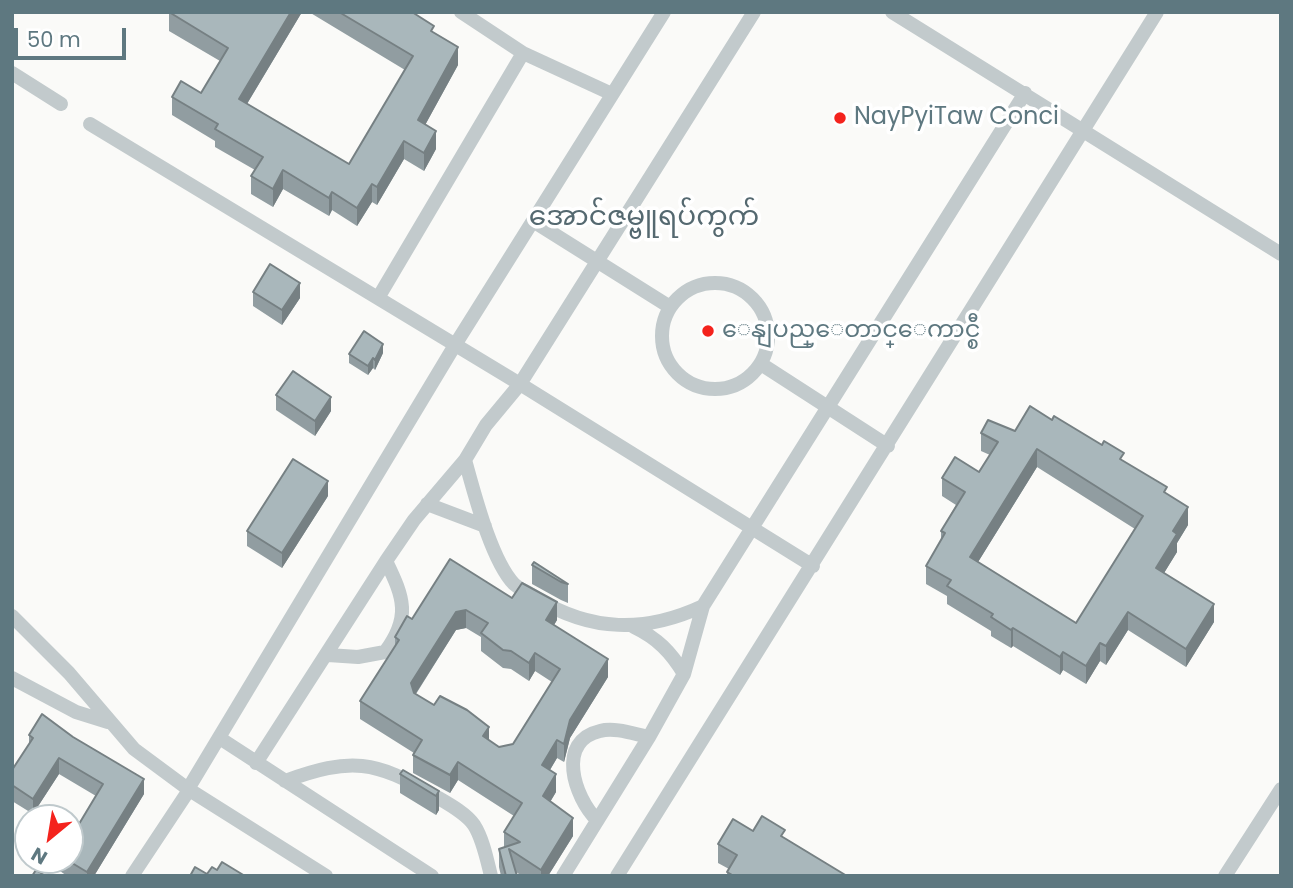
<!DOCTYPE html>
<html>
<head>
<meta charset="utf-8">
<style>
	body { margin:0 }
	#map { position:relative; width:1293px; height:888px; overflow:hidden; background:#fafaf8; font-family:Poppins,sans-serif }
	canvas { display:block }
	.frame { position:absolute; inset:0; border:14px solid #5e7880; pointer-events:none }
	.north { position:absolute; left:14px; top:804px; width:70px; height:70px; box-sizing:border-box; background:#fff; border:2px solid #bfc9cc; border-radius:50%; rotate:210deg; font-size:19px; font-weight:700; line-height:28px; text-align:center; color:#5e7880 }
	.north::after { content:''; display:block; margin:auto; width:24px; height:32px; background:#f4231d; clip-path:polygon(50% 0,100% 100%,50% 72%,0 100%) }
	.scale { position:absolute; left:14px; top:28px; width:112px; height:32px; box-sizing:border-box; border:4px solid #5e7880; border-top:0; padding-left:9px; font-size:21px; line-height:24px; white-space:nowrap; color:#5e7880; -webkit-text-stroke:5px #fff; paint-order:stroke }
</style>
</head>
<body>
<div id="map">
<canvas width="1293" height="888"></canvas>
<div class="frame"></div>
<div class="north">N</div>
<div class="scale">50 m</div>
</div>
<script>
const ctx = document.querySelector('canvas').getContext('2d');
ctx.lineJoin = 'round';
function stroke(path, color, width, dash) {
  ctx.strokeStyle = color;
  ctx.lineWidth = width;
  ctx.lineCap = dash ? 'butt' : 'round';
  ctx.setLineDash(dash || []);
  ctx.stroke(path);
}
function fillPath(path, color) {
  ctx.fillStyle = color;
  ctx.fill(path, 'evenodd');
}
function write(font, color, halo, rows, align = 'center') {
  ctx.font = font + ' Poppins,"Noto Sans Myanmar",sans-serif';
  ctx.lineWidth = 7;
  ctx.setLineDash([]);
  ctx.textBaseline = 'middle';
  ctx.strokeStyle = halo;
  ctx.fillStyle = color;
  for (const [text, x, y, turn = 0] of rows) {
    ctx.save();
    ctx.translate(x, y);
    ctx.rotate((+turn || 0) * Math.PI / 180);
    ctx.textAlign = isNaN(turn) ? turn : align;
    if (halo) ctx.strokeText(text, 0, 0);
    ctx.fillText(text, 0, 0);
    ctx.restore();
  }
}
const street = new Path2D(`
	M461,12L523,53L612,94
	M754,12L520,384L486,425L465,460C474,492 491,560 514,584C519,589 530,593 536,598C591,632 645,633 703,606L1025,93
	M892,12L1281,254
	M12,73L61,104
	M90,124L520,384L813,566
	M533,221L670,307
	M662 336a53 53 0 1 1 106 0a53 53 0 1 1-106 0Z
	M378,298L523,53
	M761,364L888,446
	M427,504L485,526
	M12,616L69,673L134,749L188,789L326,876
	M634,627C657,638 671,652 684,674
	M328,655L358,657L385,652C411,617 404,598 386,561
	M12,678L76,712L108,722
	M221,739L432,876
	M256,763L386,561L414,520L465,460
	M285,781C351,757 375,760 435,796C447,803 466,813 474,825C483,839 487,860 491,876
	M188,789L455,345L664,12
	M597,820C574,797 556,741 600,731C615,727 634,734 649,737
	M132,876L189,790
	M563,876L649,737L684,674L703,606
	M617,876L1157,12
	M1225,876L1281,789`);
const wall = new Path2D(`
	M169,12H302L247,104L349,164L405,70L309,12H412L434,33L458,65L425,125L436,149L424,171L404,159L377,205L372,202L357,226L332,210L329,216L283,189L273,207L251,194V176L255,170L215,147V141L172,115V97L201,93L220,61L169,31Z
	M253,292L300,298L282,325L253,306Z
	M383,353L375,370L373,368L368,375L349,363V354Z
	M276,395L331,411L315,436L276,410Z
	M1052,420L1124,461L1167,494L1188,525L1177,543V552L1164,573L1214,622L1186,667L1128,630L1106,665L1100,661L1086,684L1063,670L1060,675L1013,646L1011,648L991,636V631L947,604V596L926,584V566L941,541V531L956,505L942,496V478L979,472L990,455L981,451V433L1015,431ZM1037,467L1135,529L1076,623L978,562Z
	M328,496L282,568L247,546V531Z
	M532,565L568,584V603L561,600L532,584Z
	M512,598L557,620L554,625L608,677L570,738L564,762L557,758L550,770L556,792L550,802L573,836L548,876H522L516,872L517,876H501L499,867V849L504,848V832L514,816L458,780L450,793L413,773V755L414,753L360,719V701L395,647V637L412,619ZM466,628L481,637V651L503,668L511,669L529,681L535,671L552,682L513,744L499,747L416,694L456,630Z
	M29,735L144,794L94,876H67L60,871V860H70L96,796L59,774L33,814L12,801V770L29,745Z
	M400,774L439,791V810L436,815L400,793Z
	M753,831L785,838L847,876H727V872L729,869L718,863V844Z`);
const shadedWall = new Path2D(`
	M291,12H302L239,117V99Z
	M458,47V65L418,138V120Z
	M436,131V149L424,171V153Z
	M404,141V159L377,205V187Z
	M283,170V189L273,207V189Z
	M372,184V202L357,226V208Z
	M332,192V210L329,216V198Z
	M300,283V298L282,325V310Z
	M383,344V353L375,370V360Z
	M373,358V368L368,375V366Z
	M331,397V411L315,436V421Z
	M1037,449V467L970,575V557Z
	M328,481V496L282,568V553Z
	M1188,507V525L1177,543V552L1156,586V568L1173,531Z
	M557,602V620L546,638V620Z
	M1214,604V622L1186,667V649Z
	M466,610V628L456,630L411,701V683L456,612Z
	M1128,612V630L1106,665V646Z
	M1013,628V646L1011,648V630Z
	M1100,643V661L1086,684V666Z
	M1063,652V670L1060,675V657Z
	M535,653V671L529,681V663Z
	M608,659V677L570,738L564,762V744L570,720Z
	M489,727V745L483,736Z
	M557,740V758L542,783V765Z
	M59,758V774L33,814V799Z
	M458,762V780L450,793V775Z
	M556,774V792L543,814V796Z
	M144,779V794L94,876H87V872Z
	M439,791V810L436,815V796Z
	M573,818V836L548,876H541V870Z`);
const building = new Path2D(`
	M169,12H291L239,99L349,164L413,56L339,12H412L434,26L431,31L458,47L418,120L436,131L424,153L404,141L377,187L372,184L357,208L332,192L329,198L283,170L273,189L251,176L263,157L215,129L218,124L172,97L181,81L201,93L228,48Z
	M270,264L300,283L282,310L253,292Z
	M364,331L383,344L375,360L373,358L368,366L349,354Z
	M293,371L331,397L315,421L276,395Z
	M1030,406L1052,420L1054,416L1102,445L1104,441L1124,453L1120,459L1167,487L1164,492L1188,507L1173,531L1177,534L1156,568L1214,604L1186,649L1128,612L1106,646L1100,643L1086,666L1063,652L1060,657L1013,628L1011,630L991,617L993,614L947,586L951,580L926,566L945,533L941,531L965,492L942,478L955,457L979,472L998,442L981,433L988,420L1015,431ZM1037,449L1143,516L1076,623L970,557Z
	M293,459L328,481L282,553L247,531Z
	M450,559L512,598L522,583L557,602L546,620L608,659L570,720L564,744L557,740L542,765L556,774L543,796L573,818L541,870L509,849L517,876H506L499,849L520,842L504,832L522,803L458,762L450,775L413,755L422,740L360,701L399,640L395,637L407,616L412,619ZM466,610L488,623L481,633L503,650L511,651L529,663L535,653L560,669L513,744L499,747L483,736L489,727L467,710L440,696L434,705L414,693L411,683L456,612Z
	M534,562L568,584L561,582L532,565Z
	M42,714L73,737L144,779L87,872L67,860H70V839L103,784L59,758L33,799L12,785V770L33,738L29,735Z
	M403,770L439,791L436,796L400,774Z
	M762,816L785,830L781,836L847,876H734L727,872L737,855L718,844L733,819L753,831Z
	M222,862L245,876H190L195,867L207,874L212,867L217,870Z
	M36,870L46,876H32Z`);
const markers = [
	[840,118,7,"#f4231d"],
	[708,331,7,"#f4231d"]
];
const poiNames = [
	["NayPyiTaw Conci",854,118],
	["ေနျပည္ေတာင္ေကာင္စီ",722,331]
];
const quarterNames = [
	["အောင်ဇမ္ဗူရပ်ကွက်",644,218]
];
stroke(street, '#c2cacc', 14);
fillPath(wall, '#919da1');
fillPath(shadedWall, '#768083');
fillPath(building, '#a9b7bb');
stroke(building, '#768083', 2);
for (const [x, y, r, color] of markers) {
  const dot = new Path2D();
  dot.arc(x, y, r, 0, 2 * Math.PI);
  ctx.fillStyle = color;
  ctx.fill(dot);
  stroke(dot, '#fff', 2.5);
}
write('24px', '#5e7880', '#fff', poiNames, 'left');
write('28px', '#556970', '#fff', quarterNames);
</script>
</body>
</html>
